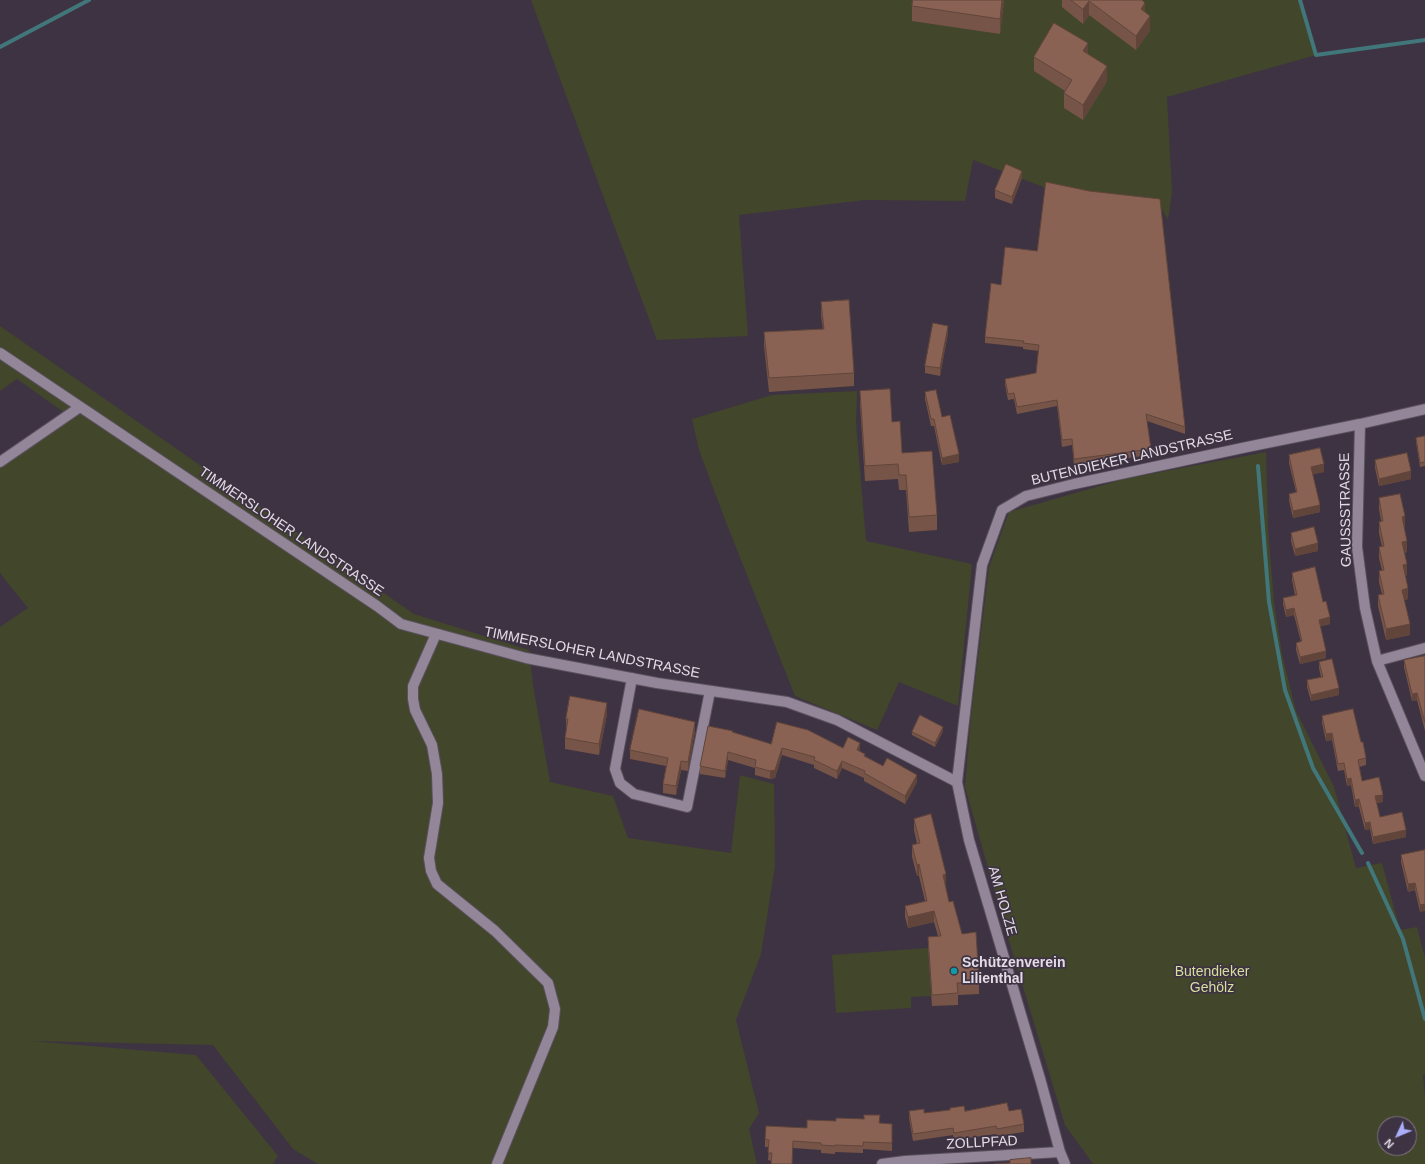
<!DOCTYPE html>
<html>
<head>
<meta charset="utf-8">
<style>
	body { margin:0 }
	#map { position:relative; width:1425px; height:1164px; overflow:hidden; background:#3e3342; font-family:Arial,sans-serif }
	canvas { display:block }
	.north { position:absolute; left:1377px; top:1116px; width:40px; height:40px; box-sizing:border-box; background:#3e3342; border:1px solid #807784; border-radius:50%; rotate:226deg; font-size:11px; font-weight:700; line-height:16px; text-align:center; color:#e3dce6 }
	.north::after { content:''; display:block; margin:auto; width:14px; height:18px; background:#abaffb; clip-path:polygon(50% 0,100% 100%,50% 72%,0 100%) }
</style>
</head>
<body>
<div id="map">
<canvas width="1425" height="1164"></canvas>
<div class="north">N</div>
</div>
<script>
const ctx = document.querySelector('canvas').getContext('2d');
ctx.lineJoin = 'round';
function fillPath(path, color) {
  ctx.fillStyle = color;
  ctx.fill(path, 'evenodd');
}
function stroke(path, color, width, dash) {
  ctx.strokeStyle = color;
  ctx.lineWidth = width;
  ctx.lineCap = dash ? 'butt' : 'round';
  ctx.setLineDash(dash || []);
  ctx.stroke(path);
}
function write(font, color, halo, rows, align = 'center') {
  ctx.font = font + ' Arial,sans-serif';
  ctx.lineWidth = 3.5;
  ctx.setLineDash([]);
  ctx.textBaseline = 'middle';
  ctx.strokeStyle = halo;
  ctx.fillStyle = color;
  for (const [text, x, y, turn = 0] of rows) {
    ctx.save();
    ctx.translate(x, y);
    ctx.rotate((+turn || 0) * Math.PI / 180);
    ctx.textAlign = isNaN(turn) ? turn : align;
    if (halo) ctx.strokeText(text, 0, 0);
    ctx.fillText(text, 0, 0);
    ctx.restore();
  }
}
const green = new Path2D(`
	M531,0H1300L1316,55L1167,97L1172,192L1168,220L1160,206L1046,188L973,160L965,201L865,200L739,215L748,336L657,340L612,220Z
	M0,326L414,614L529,650L533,685L550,782L613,796L628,838L731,853L740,775L774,784L775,866L761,954L736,1020L759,1113L749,1129L757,1164H318L293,1149L213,1045L32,1041L196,1055L278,1156L273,1164H0V627L28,608L0,573V466L72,418L17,379L0,391Z
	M857,391L856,423L866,541L972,564L958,706L899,682L877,730L795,696L724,517L699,450L692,419L772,395Z
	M1266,452L1268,528L1274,602L1282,654L1296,711L1334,787L1356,868L1382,863L1400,930L1417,927L1425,958V1074L1423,1075L1425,1097V1164H1093L1065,1125L1006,931L965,787L971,716L989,567L1009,512L1124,479ZM1385,1124H1409V1148H1385Z
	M928,948L931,996L911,997V1008L836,1013L832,955Z`);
const stream = new Path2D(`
	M1300,0L1316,55L1425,40
	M0,47L89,0
	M1258,466L1269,602L1285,690L1313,768L1362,853
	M1368,863L1403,939L1425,1019`);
const minor = new Path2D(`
	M0,353L377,606L401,624L526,658L657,683L787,702L837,720L957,782
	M1360,424L1357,547L1365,608L1377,661L1425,776
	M0,462L80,407
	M436,634L413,686V699L415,710L432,745L437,774L438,803L429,858L431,871L437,884L495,931L548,983L555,1009L553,1027L497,1164
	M1377,661L1425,648
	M632,678L615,769L620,783L634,794L687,807L710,691
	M882,1164L905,1161L1060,1152
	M1065,1164L1060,1152L1041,1082L969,840L957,782L982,565L1002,510L1026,496L1074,484L1247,447L1360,424L1425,409`);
const wall = new Path2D(`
	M1004,0L1000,34L912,21V6Z
	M1062,0H1142L1150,31L1136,50L1089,15L1083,24L1062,7Z
	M1088,54L1107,81L1083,120L1064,108V93L1065,91L1034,71V57Z
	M1022,178L1012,204L995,198V190Z
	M1001,285L1185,427V434L1147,421L1151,449V455L1074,465L1072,445L1062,447L1057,406L1017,414L1014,399L1008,400L1005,385V379L1036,373L1039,351L1023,349V347L985,343V337Z
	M821,302L854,373V386L769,392L764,346V332L823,329L821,316Z
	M948,333L940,376L925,373V366Z
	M860,391L892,422L902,453L937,515V530L909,532L906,490H899L898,479L865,481L860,405Z
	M925,392L942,417L959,462L942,465L934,426H931L925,399Z
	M1425,436V466L1420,467L1416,442V438Z
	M1289,455L1324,472L1313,474L1320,512L1293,518L1289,501V494L1296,492L1289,463Z
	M1375,460L1411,479L1379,486L1375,468Z
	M1379,498L1405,527H1404L1407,552L1404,553L1407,575L1405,576L1408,599L1404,600L1410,635L1386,640L1378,606V595L1382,594L1379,582V571L1382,570L1379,558V547H1382L1379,533V522L1381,521L1379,509Z
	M1291,533L1318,551L1295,556L1291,541Z
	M1292,573L1323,602L1330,624L1320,626L1326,658L1300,664L1296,650V643L1301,642L1294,615L1286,617L1283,604V598L1295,595L1292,580Z
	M1425,656V731L1417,700L1412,701L1404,667V660Z
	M1319,662L1339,695L1311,701L1307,687V680L1321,677L1319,668Z
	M607,714L599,755L565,749V738L566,730V719Z
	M1322,716L1361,742L1366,758V765L1359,767L1362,781L1383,802L1376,803L1380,817L1406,837L1373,844L1370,829L1365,830L1359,807H1355L1351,785L1347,786L1344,770L1338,771L1332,740L1326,741L1322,723Z
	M695,731L688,771L681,770L676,795L663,793V784L666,766L630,759V750Z
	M943,731L935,747L912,735V732Z
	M733,732L771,744L843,748L860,751L865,756L883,766L917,782L905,804L864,781V778L842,768L837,779L814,768V765L782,755L775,778L770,779L755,775V768L728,760L725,778L700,774V766Z
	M914,819L946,885L945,886L949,902L962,934L979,982V994L958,995V1005L932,1006L928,948V937L938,936L934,922L908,928L905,917V906L925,901L919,876H917L912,857V845L917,844L914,830Z
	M1425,850L1420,912L1415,890L1408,892L1401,862V855Z
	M909,1111L924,1113L965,1111H1009L1024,1124V1132L997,1136L996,1134L954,1140L953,1135L913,1141L909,1118Z
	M880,1123L892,1131V1151L863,1149V1153L835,1152V1154L821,1153V1150L793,1148L771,1161L768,1160L769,1147H765V1139L807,1128Z`);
const shadedWall = new Path2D(`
	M1002,0H1004L1000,34V19Z
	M1089,1V15L1083,24V9Z
	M1145,3V17L1141,9Z
	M1150,16V31L1136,50V36Z
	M1088,43V58L1083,51Z
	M1107,66V81L1083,120V105Z
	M1022,171V178L1012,204V197Z
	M948,326V333L940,376V368Z
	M959,454V462L942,465V458Z
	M1324,464V472L1311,475V467Z
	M1411,471V479L1379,486V479Z
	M1320,505V512L1293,518V511Z
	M1405,516V527L1402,528V517Z
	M1407,541V552L1402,553V542Z
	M1318,543V551L1295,556V549Z
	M1407,564V575L1403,576V565Z
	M1408,588V599L1402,601V590Z
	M1294,608V615L1286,617V610Z
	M1330,617V624L1319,627V620Z
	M1410,624V635L1386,640V629Z
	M1326,651V658L1300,664V657Z
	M1339,688V695L1311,701V695Z
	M1417,693V700L1412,701V694Z
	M607,703V714L599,755V744Z
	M695,722V731L688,771V762Z
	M943,727V731L935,747V743Z
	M1332,733V740L1326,741V734Z
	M860,743V751L857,758V750Z
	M782,748V755L775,778L770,779V771Z
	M728,752V760L725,778V771Z
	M681,761V770L676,795V786Z
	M842,761V768L837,779V771Z
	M917,775V782L905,804V796Z
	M1351,778V785L1347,786V779Z
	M1383,795V802L1375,803V796Z
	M1359,799V807H1355V800Z
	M1370,822V829L1365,830V823Z
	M1406,830V837L1373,844V837Z
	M919,864V876H917V865Z
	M946,874V885L943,886V875Z
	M1415,883V890L1408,892V884Z
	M1425,904V911L1420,912V905Z
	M934,911V922L908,928V917Z`);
const building = new Path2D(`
	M913,0H1002L1000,19L912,6Z
	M1071,0H1142L1145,3L1141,9L1150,16L1136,36L1089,1L1083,9Z
	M1054,23L1088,43L1083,51L1107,66L1083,105L1064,93L1072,80L1034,57Z
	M1006,164L1022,171L1012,197L995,190Z
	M1046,182L1089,191L1160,199L1185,427L1146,414L1151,449L1074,459L1072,439L1062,440L1057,400L1017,407L1014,393L1008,394L1005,379L1036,373L1039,345L1023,343L1024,341L985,337L991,283L1001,285L1005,247L1037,251Z
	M849,300L854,373L769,378L764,332L824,329L821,302Z
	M933,323L948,326L940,368L925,366Z
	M890,389L892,422L900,421L902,453L932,451L937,515L909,517L906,475H899L898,464L865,466L860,391Z
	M936,390L942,417L950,415L959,454L942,458L934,419H931L925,392Z
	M1425,436V462L1420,463L1416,438Z
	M1320,448L1324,464L1311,467L1320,505L1293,511L1289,494L1297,492L1289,455Z
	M1407,453L1411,471L1379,479L1375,460Z
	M1400,494L1405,516L1402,517L1407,541L1402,542L1407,564L1403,565L1408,588L1402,590L1410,624L1386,629L1378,595L1384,594L1379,571L1384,570L1379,547L1384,546L1379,522L1383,521L1379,498Z
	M1314,527L1318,543L1295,549L1291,533Z
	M1315,567L1323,602L1326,601L1330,617L1319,620L1326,651L1300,657L1296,643L1302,641L1294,608L1286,610L1283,598L1297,595L1292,573Z
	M1425,656V723L1417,693L1412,694L1404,660Z
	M1332,659L1339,688L1311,695L1307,680L1323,677L1319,662Z
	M570,696L607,703L599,744L565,738L568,719H566Z
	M639,709L695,722L688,762L681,761L676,786L663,784L668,758L630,750Z
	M1353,709L1361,742H1363L1366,758L1358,760L1362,781L1379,777L1383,795L1375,796L1380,817L1402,812L1406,830L1373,837L1370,822L1365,823L1359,799L1355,800L1351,778L1347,779L1344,763L1338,764L1332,733L1326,734L1322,716Z
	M920,715L943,727L935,743L912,732Z
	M777,722L808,730L843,748L848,737L860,743L857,750L865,754L864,756L883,766L887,758L917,775L905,796L864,773L865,771L842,761L837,771L814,760L815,757L782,748L775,770L770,771L755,767L756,760L728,752L725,771L700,766L708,726L733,731L732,732L771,744Z
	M931,814L946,874L943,875L949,902L953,901L962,934L976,932L979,982L957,983L958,993L932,995L928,937L941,936L934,911L908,917L905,906L927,901L919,864L917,865L912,845L920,843L914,819Z
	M1425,850V904L1420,905L1415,883L1408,884L1401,855Z
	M1007,1103L1009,1111L1021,1109L1024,1124L997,1129L996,1126L954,1133L953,1128L913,1134L909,1111L924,1109V1113L950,1110V1108L964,1106L965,1111Z
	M864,1115H880L879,1123L892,1124V1143L863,1142V1146L835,1145V1146L821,1145V1143L793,1141L792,1164H771L772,1153H768L769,1140L765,1139L766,1126L807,1128V1120L836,1121V1118L864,1119Z
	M1031,1158V1164H994L1010,1163V1160Z`);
const markers = [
	[954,971,4,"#0f9aa8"]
];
const streetNames = [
	["BUTENDIEKER LANDSTRASSE",1132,458,-13],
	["GAUSSSTRASSE",1346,510,-91],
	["TIMMERSLOHER LANDSTRASSE",291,532,34],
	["TIMMERSLOHER LANDSTRASSE",592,653,11],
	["AM HOLZE",1002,901,74],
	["ZOLLPFAD",982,1143,-3]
];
const poiNames = [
	["Schützenverein",962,963],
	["Lilienthal",962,979]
];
const parkNames = [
	["Butendieker",1212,972],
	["Gehölz",1212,988]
];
fillPath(green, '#42462b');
stroke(stream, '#41767a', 4);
stroke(minor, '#5a515e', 12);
stroke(minor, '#938698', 10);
fillPath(wall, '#775448');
fillPath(shadedWall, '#61453b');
fillPath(building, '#8a6254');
stroke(building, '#61453b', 1);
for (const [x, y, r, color] of markers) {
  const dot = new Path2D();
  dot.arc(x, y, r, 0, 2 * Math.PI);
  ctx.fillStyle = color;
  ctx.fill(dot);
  stroke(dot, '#3e3342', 1.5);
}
write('14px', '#e3dce6', '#3e3342', streetNames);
write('bold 14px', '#e3dce6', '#3e3342', poiNames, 'left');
write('14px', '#d6df9c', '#3e3342', parkNames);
</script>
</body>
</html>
